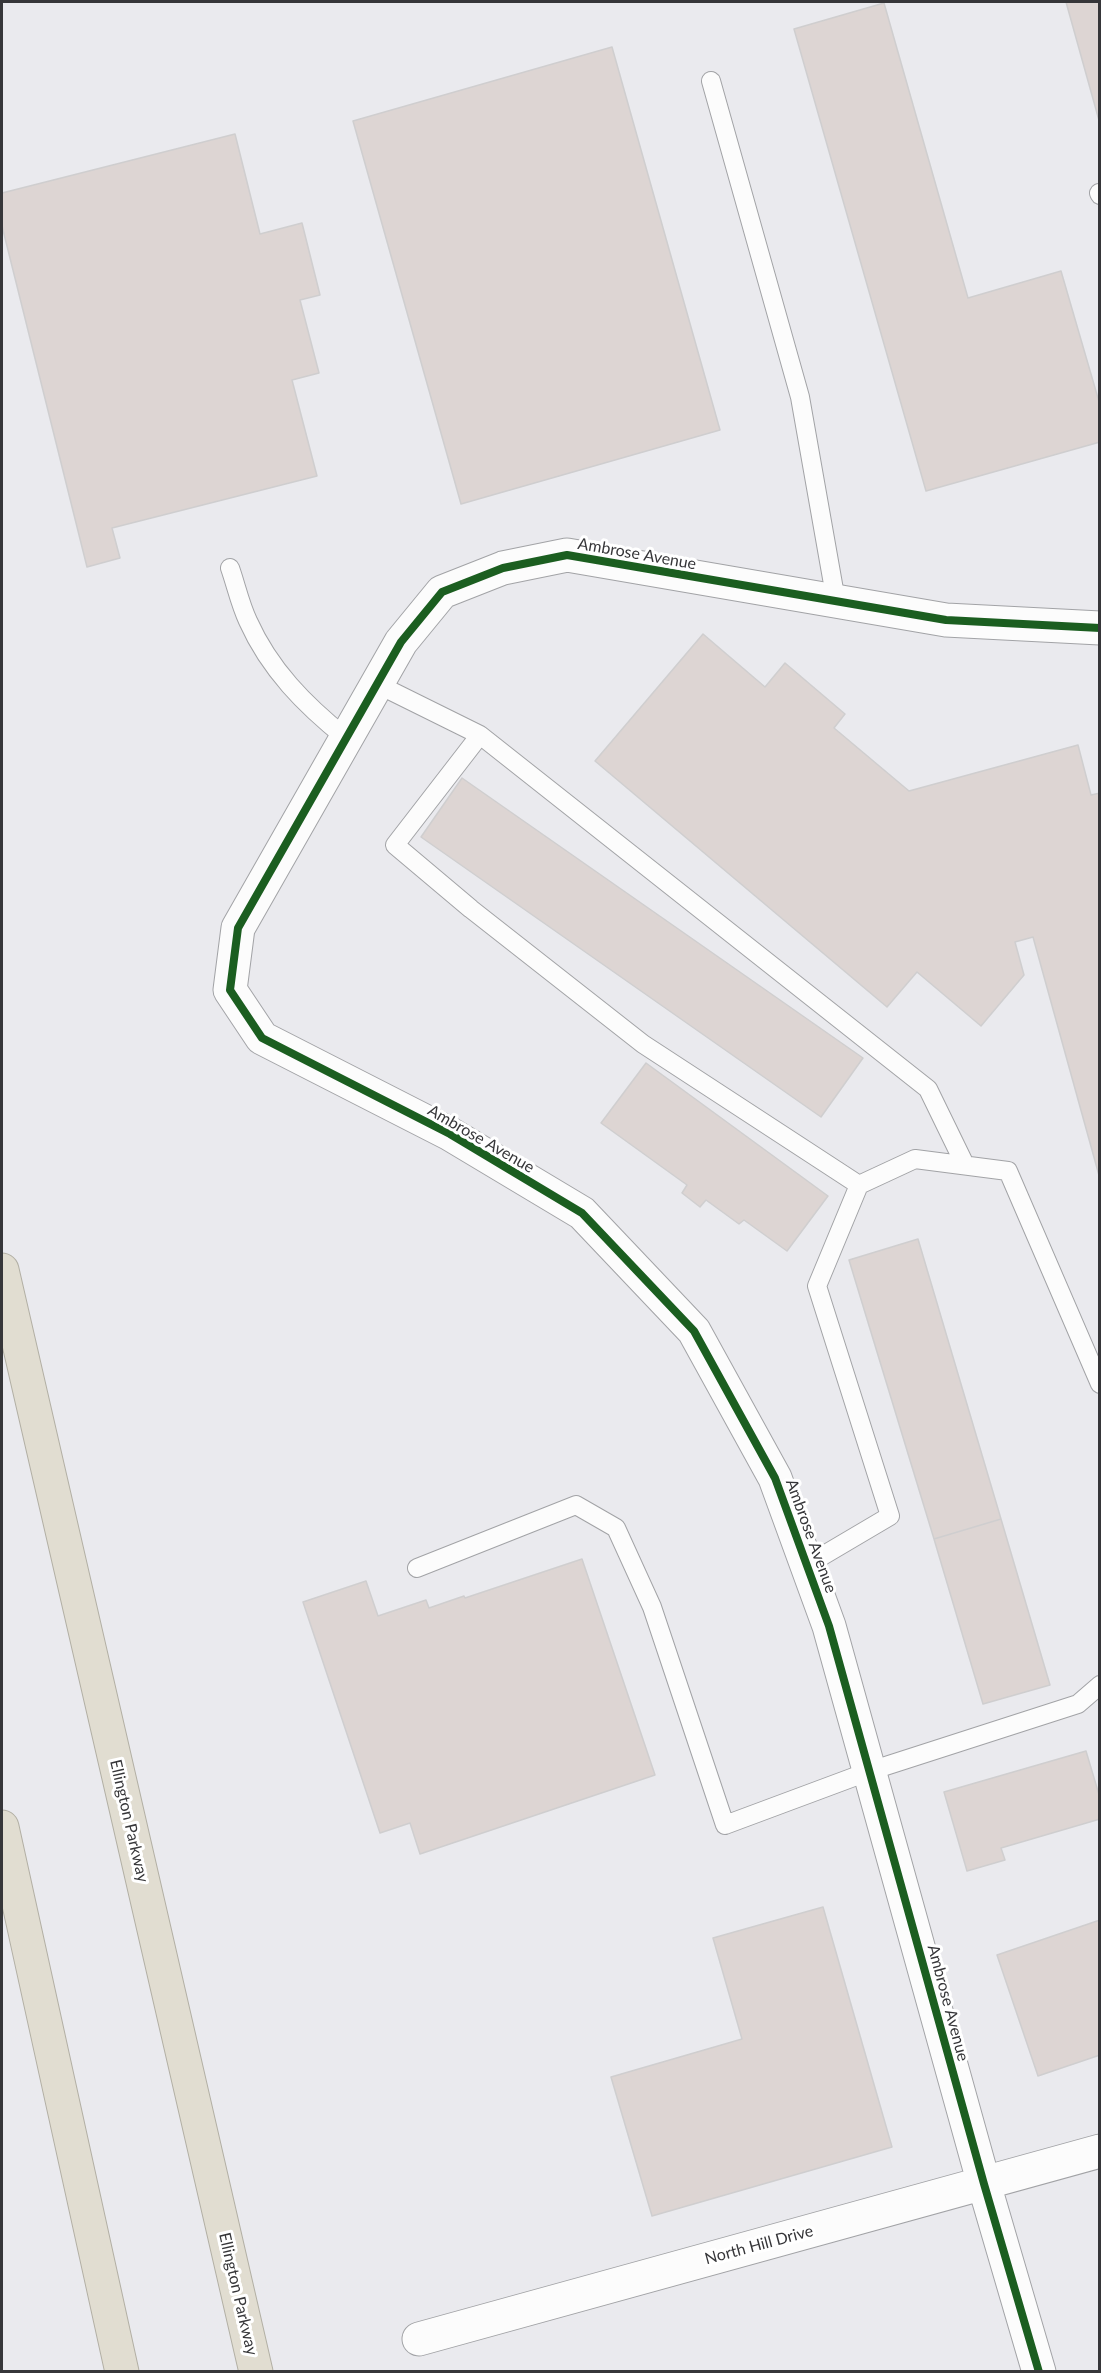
<!DOCTYPE html>
<html>
<head>
<meta charset="utf-8">
<style>
	body { margin:0 }
	#map { position:relative; width:1101px; height:2373px; overflow:hidden; background:#eaeaee; font-family:Lato,sans-serif }
	canvas { display:block }
	.frame { position:absolute; inset:0; border:3px solid #363639; pointer-events:none }
</style>
</head>
<body>
<div id="map">
<canvas width="1101" height="2373"></canvas>
<div class="frame"></div>
</div>
<script>
const ctx = document.querySelector('canvas').getContext('2d');
ctx.lineJoin = 'round';
function fillPath(path, color) {
  ctx.fillStyle = color;
  ctx.fill(path, 'evenodd');
}
function stroke(path, color, width, dash) {
  ctx.strokeStyle = color;
  ctx.lineWidth = width;
  ctx.lineCap = dash ? 'butt' : 'round';
  ctx.setLineDash(dash || []);
  ctx.stroke(path);
}
function write(font, color, halo, rows, align = 'center') {
  ctx.font = font + ' Lato,sans-serif';
  ctx.lineWidth = 6;
  ctx.setLineDash([]);
  ctx.textBaseline = 'middle';
  ctx.strokeStyle = halo;
  ctx.fillStyle = color;
  for (const [text, x, y, turn = 0] of rows) {
    ctx.save();
    ctx.translate(x, y);
    ctx.rotate((+turn || 0) * Math.PI / 180);
    ctx.textAlign = isNaN(turn) ? turn : align;
    if (halo) ctx.strokeText(text, 0, 0);
    ctx.fillText(text, 0, 0);
    ctx.restore();
  }
}
const building = new Path2D(`
	M1066,2H1100V124Z
	M884,3L968,298L1061,271L1100,405V442L926,491L794,29Z
	M612,47L720,430L461,504L353,121Z
	M235,134L260,234L302,223L320,295L300,300L319,373L292,380L317,476L112,528L120,558L87,567L2,226V193Z
	M703,634L765,687L785,663L845,714L834,728L909,791L1078,745L1091,795L1100,793V1179L1033,937L1015,942L1024,975L981,1026L917,972L887,1007L595,761Z
	M462,778L863,1058L821,1117L421,837Z
	M646,1063L828,1196L787,1251L744,1220L739,1224L706,1200L700,1207L682,1193L687,1185L601,1123Z
	M918,1239L1001,1519L934,1539L849,1260Z
	M1001,1519L1050,1685L983,1704L934,1539Z
	M582,1559L655,1775L420,1854L410,1823L380,1833L303,1602L366,1581L378,1616L426,1600L429,1608L464,1596L465,1598Z
	M1086,1751L1100,1798V1819L1001,1848L1005,1860L967,1871L944,1792Z
	M823,1907L892,2147L652,2216L611,2077L742,2039L713,1938Z
	M1100,1920V2055L1038,2076L997,1955Z`);
const service = new Path2D(`
	M711,81L800,397L836,601
	M1099,193L1100,195
	M230,568C236,585 240,604 248,621C270,670 305,705 346,738
	M377,684L480,735
	M965,1165L928,1089L480,735L395,845L471,909L643,1044L859,1185L915,1159L1008,1171L1100,1384
	M807,1565L890,1516L817,1286L859,1185
	M417,1568L576,1505L616,1528L652,1607L725,1825L870,1771L1078,1704L1100,1685`);
const minor = new Path2D(`
	M419,2339L1100,2151
	M1039,2372L984,2184L829,1626L775,1478L694,1331L582,1213L450,1134L262,1038L230,990L238,928L401,642L442,592L503,568L567,555L946,620L1100,628`);
const motorway = new Path2D(`
	M2,1270L256,2372
	M2,1827L122,2372`);
const cycleway = new Path2D(`
	M1039,2372L984,2184L829,1626L775,1478L694,1331L582,1213L450,1134L262,1038L230,990L238,928L401,642L442,592L503,568L567,555L946,620L1100,628`);
const streetNames = [
	["Ambrose Avenue",637,554,10],
	["Ambrose Avenue",481,1139,30],
	["Ambrose Avenue",811,1536,70],
	["Ellington Parkway",129,1821,77],
	["Ambrose Avenue",948,2003,75],
	["North Hill Drive",759,2245,-15],
	["Ellington Parkway",238,2294,77]
];
fillPath(building, '#ddd5d3');
stroke(building, '#cfcecf', 1.5);
stroke(service, '#a2a3a6', 20);
stroke(minor, '#a2a3a6', 35);
stroke(motorway, '#b2afa4', 35);
stroke(service, '#fcfcfc', 18);
stroke(minor, '#fcfcfc', 33);
stroke(motorway, '#e1ddd1', 33);
stroke(cycleway, '#1b5e20', 8);
write('16px', '#363639', '#fff', streetNames);
</script>
</body>
</html>
